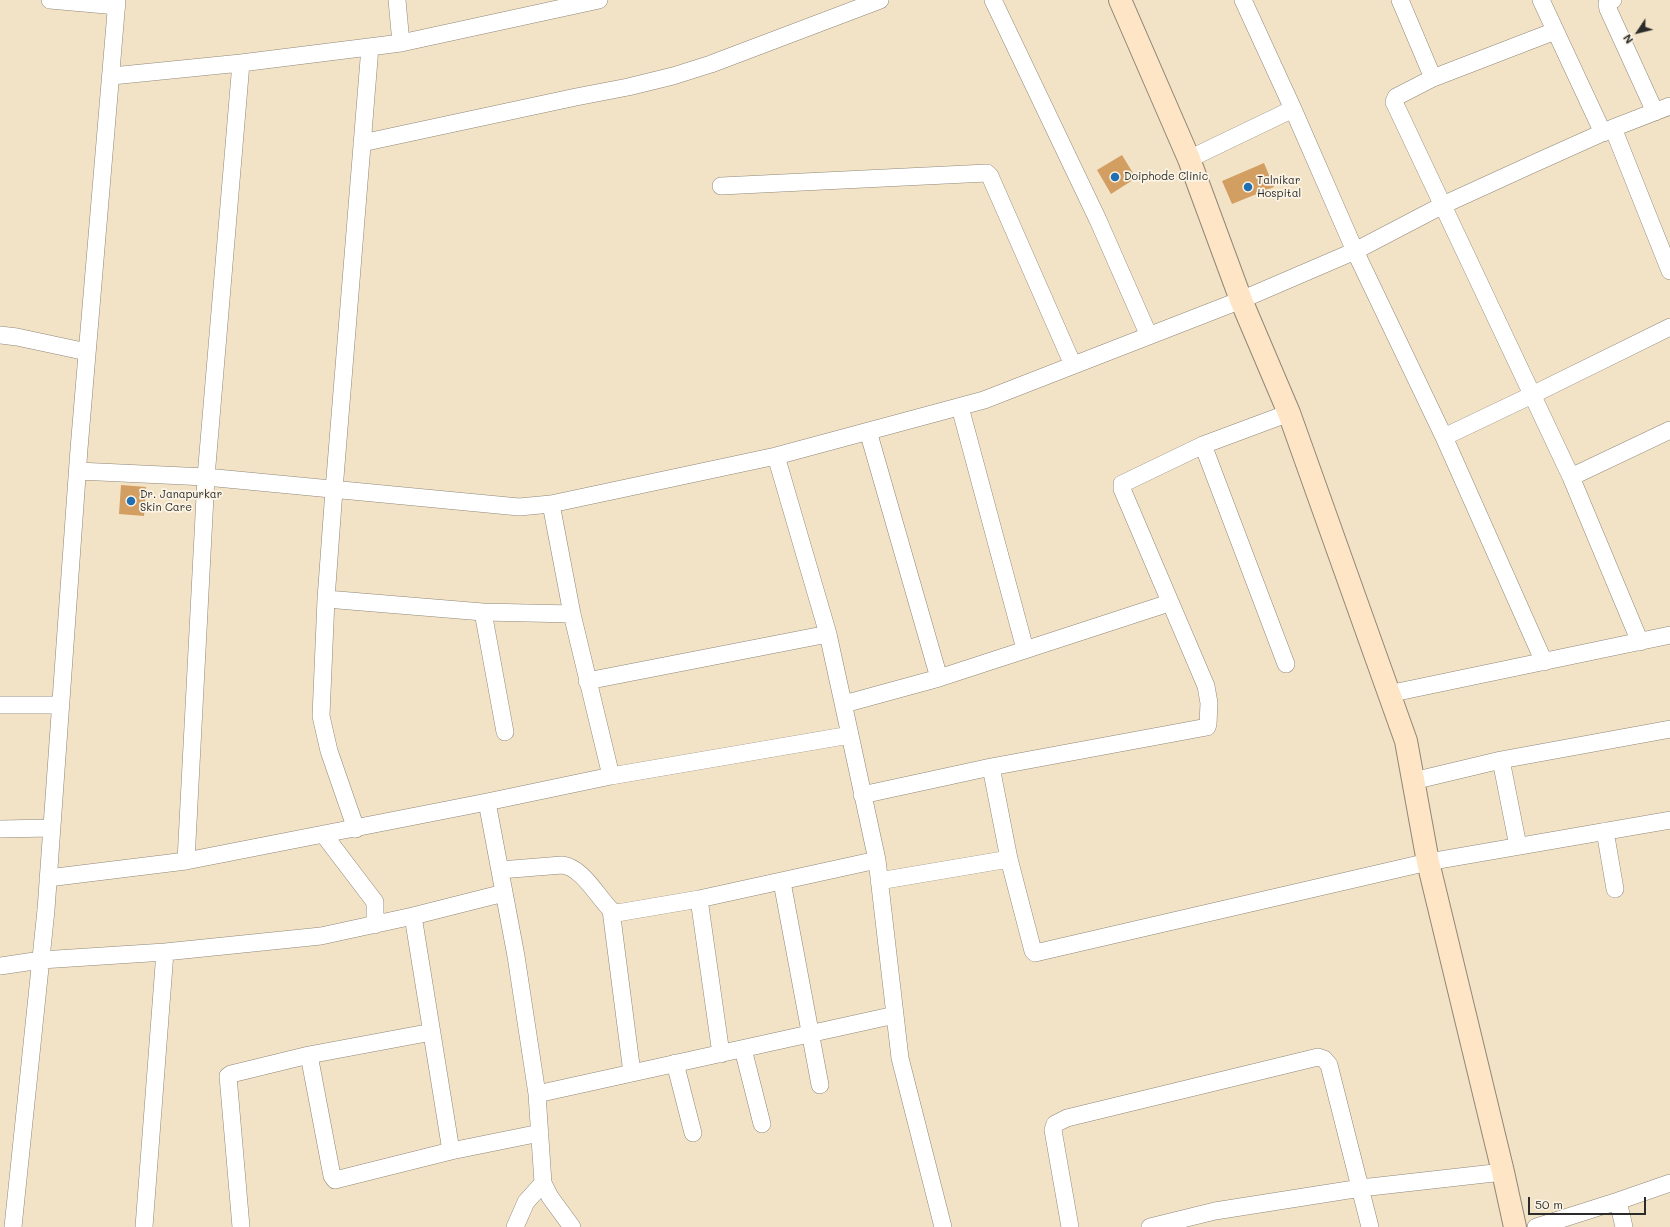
<!DOCTYPE html>
<html>
<head>
<meta charset="utf-8">
<style>
	body { margin:0 }
	#map { position:relative; width:1670px; height:1227px; overflow:hidden; background:#f3e3c6; font-family:Mali,sans-serif }
	canvas { display:block }
	.north { position:absolute; left:1618px; top:12px; width:40px; height:40px; -webkit-text-stroke:3px #fcf5e5; paint-order:stroke; rotate:235deg; font-size:11px; font-weight:700; line-height:16px; text-align:center; color:#2b2b2b }
	.north::after { content:''; display:block; margin:auto; width:14px; height:18px; background:#2b2b2b; clip-path:polygon(50% 0,100% 100%,50% 72%,0 100%) }
	.scale { position:absolute; left:1528px; top:1197px; width:118px; height:18px; box-sizing:border-box; border:2px solid #2b2b2b; border-top:0; padding-left:5px; font-size:12px; line-height:14px; white-space:nowrap; color:#2b2b2b; -webkit-text-stroke:3px #fcf5e5; paint-order:stroke }
</style>
</head>
<body>
<div id="map">
<canvas width="1670" height="1227"></canvas>
<div class="north">N</div>
<div class="scale">50 m</div>
</div>
<script>
const ctx = document.querySelector('canvas').getContext('2d');
ctx.lineJoin = 'round';
function fillPath(path, color) {
  ctx.fillStyle = color;
  ctx.fill(path, 'evenodd');
}
function stroke(path, color, width, dash) {
  ctx.strokeStyle = color;
  ctx.lineWidth = width;
  ctx.lineCap = dash ? 'butt' : 'round';
  ctx.setLineDash(dash || []);
  ctx.stroke(path);
}
function write(font, color, halo, rows, align = 'center') {
  ctx.font = font + ' Mali,sans-serif';
  ctx.lineWidth = 3.5;
  ctx.setLineDash([]);
  ctx.textBaseline = 'middle';
  ctx.strokeStyle = halo;
  ctx.fillStyle = color;
  for (const [text, x, y, turn = 0] of rows) {
    ctx.save();
    ctx.translate(x, y);
    ctx.rotate((+turn || 0) * Math.PI / 180);
    ctx.textAlign = isNaN(turn) ? turn : align;
    if (halo) ctx.strokeText(text, 0, 0);
    ctx.fillText(text, 0, 0);
    ctx.restore();
  }
}
const building = new Path2D(`
	M1122,155L1136,178L1111,194L1097,170Z
	M1264,163L1274,187L1232,204L1222,181Z
	M121,485L146,487L144,516L119,514Z`);
const street = new Path2D(`
	M50,0L117,6
	M397,0L401,43
	M993,0L1098,220L1149,336
	M1243,0L1293,109L1355,251L1444,437L1544,662
	M1400,0L1433,78
	M1541,0L1603,133
	M1613,0L1607,4L1608,9L1655,112
	M1555,31L1433,78L1396,97L1394,102L1571,477L1640,642
	M112,76L241,63L401,43L599,0
	M1613,128L1670,271
	M362,143L576,97L628,87L673,76L711,64L880,0
	M1189,159L1293,109
	M721,186L987,173L990,176L1073,365
	M0,335L17,337L87,352
	M960,407L1025,649
	M868,431L939,678
	M1444,437L1532,395L1670,327
	M1203,445L1286,664
	M78,471L206,477L519,507L551,504L776,456
	M1571,477L1670,430
	M551,504L572,614L611,776
	M326,599L483,612L572,614
	M483,612L505,732
	M587,681L828,634
	M1388,694L1670,635
	M844,704L939,678L1169,603
	M0,705H60
	M850,735L828,634L776,456L984,400L1241,300L1355,251L1443,205L1535,163L1613,128L1670,106
	M1501,760L1518,846
	M991,767L1009,859L1033,951L1035,953L1428,862L1670,820
	M1413,781L1501,760L1670,729
	M862,795L991,767L1207,727L1208,724L1209,703L1206,686L1122,489V484L1203,445L1289,413
	M487,802L516,956L537,1094L543,1183L550,1197L572,1227
	M0,829L51,828
	M356,829L329,751L321,716L326,599L334,490L370,47
	M1605,831L1615,889
	M324,835L375,902V925
	M186,861L206,477L241,63
	M500,870L562,865C582,867 597,896 611,910L617,913L699,899L877,860
	M48,878L186,861L487,802L611,776L850,735L877,860L900,1058L943,1227
	M879,881L1009,859
	M782,882L820,1085
	M699,899L721,1054
	M611,910L632,1073
	M413,916L451,1151
	M0,966L41,960L165,952L321,936L413,916L504,893
	M743,1049L762,1124
	M309,1055L332,1176L335,1180L451,1151L540,1133
	M675,1063L693,1133
	M537,1094L895,1015
	M1618,1201L1624,1227
	M13,1227L46,910L79,449L117,0
	M144,1227L165,952
	M241,1227L228,1076L231,1074L309,1055L432,1032
	M515,1227L526,1202L543,1183
	M1070,1227L1053,1130L1055,1124L1067,1118L1318,1057L1324,1059L1329,1065L1370,1227
	M1150,1227L1215,1211L1361,1188L1503,1172
	M1536,1227L1618,1201L1670,1183`);
const secondary = new Path2D(`
	M1120,0L1189,159L1241,300L1289,413L1406,741L1428,862L1503,1172L1515,1227`);
const markers = [
	[1115,177,5,"#1f6fb2"],
	[1248,187,5,"#1f6fb2"],
	[131,501,5,"#1f6fb2"]
];
const poiNames = [
	["Doiphode Clinic",1124,177],
	["Talnikar",1257,181],
	["Hospital",1257,194],
	["Dr. Janapurkar",140,495],
	["Skin Care",140,508]
];
fillPath(building, '#d39e62');
stroke(street, '#8f8778', 18);
stroke(secondary, '#8f8778', 24);
stroke(street, '#fff', 17);
stroke(secondary, '#fde5c5', 22);
for (const [x, y, r, color] of markers) {
  const dot = new Path2D();
  dot.arc(x, y, r, 0, 2 * Math.PI);
  ctx.fillStyle = color;
  ctx.fill(dot);
  stroke(dot, '#fcf5e5', 1.5);
}
write('11px', '#2b2b2b', '#fcf5e5', poiNames, 'left');
</script>
</body>
</html>
